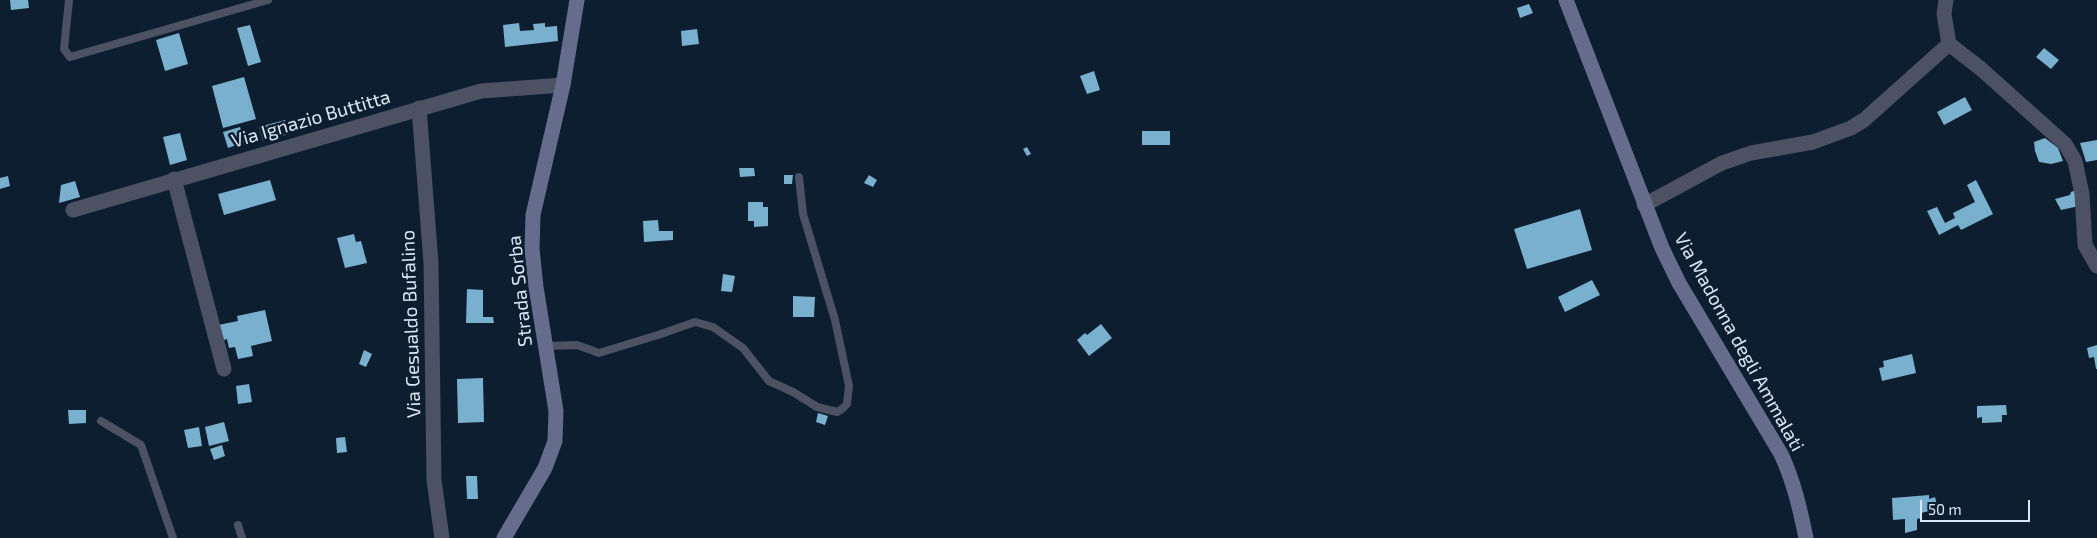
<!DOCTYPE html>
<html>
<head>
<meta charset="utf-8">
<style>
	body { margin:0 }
	#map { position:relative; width:2097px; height:538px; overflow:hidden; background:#0e1e31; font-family:"Exo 2",sans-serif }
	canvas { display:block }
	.scale { position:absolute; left:1920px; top:500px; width:110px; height:22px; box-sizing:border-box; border:2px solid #dce7f4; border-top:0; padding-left:6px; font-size:15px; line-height:18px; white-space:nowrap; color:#dce7f4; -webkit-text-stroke:4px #0e1e31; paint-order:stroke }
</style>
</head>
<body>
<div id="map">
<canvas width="2097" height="538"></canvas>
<div class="scale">50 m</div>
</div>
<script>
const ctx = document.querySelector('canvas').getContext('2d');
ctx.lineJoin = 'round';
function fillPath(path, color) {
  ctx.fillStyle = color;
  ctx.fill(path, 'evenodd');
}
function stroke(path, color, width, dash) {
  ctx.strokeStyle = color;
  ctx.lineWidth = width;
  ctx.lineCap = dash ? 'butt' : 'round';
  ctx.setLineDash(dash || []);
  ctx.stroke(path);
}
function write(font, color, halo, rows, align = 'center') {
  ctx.font = font + ' "Exo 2",sans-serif';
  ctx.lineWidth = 5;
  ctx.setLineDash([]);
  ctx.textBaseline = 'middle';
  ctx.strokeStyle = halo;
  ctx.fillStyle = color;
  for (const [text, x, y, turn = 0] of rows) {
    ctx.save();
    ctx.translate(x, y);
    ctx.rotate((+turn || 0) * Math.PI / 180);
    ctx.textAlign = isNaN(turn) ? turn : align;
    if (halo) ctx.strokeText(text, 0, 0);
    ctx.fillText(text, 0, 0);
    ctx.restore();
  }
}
const building = new Path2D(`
	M10,0H28L29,8L11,10Z
	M1529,4L1533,13L1520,18L1517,8Z
	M519,23L520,31L534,30L533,24L545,23V27L557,26L558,41L505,47L503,25Z
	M250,25L261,62L248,66L237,28Z
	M697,29L699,44L682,46L681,31Z
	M179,33L188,64L165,71L156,40Z
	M2044,48L2059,60L2051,69L2036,57Z
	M1094,71L1100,90L1087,94L1080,76Z
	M244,77L256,119L223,128L212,86Z
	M1965,97L1972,110L1944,125L1937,112Z
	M285,120L289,134L263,141L259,127Z
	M240,127L245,142L228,148L223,132Z
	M1142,131H1170V145H1142Z
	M180,133L187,160L170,165L163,137Z
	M2045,138L2058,148L2063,161L2051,164L2039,162L2035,151L2034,142Z
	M2097,140V160L2086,162L2080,143Z
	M1027,147L1031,154L1027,156L1023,149Z
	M739,168H754L755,176L740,177Z
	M784,175H793L792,184H784Z
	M869,175L877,180L873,187L864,183Z
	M8,176L10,186L0,189V178Z
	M270,180L276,200L224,215L218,194Z
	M1976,180L1993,214L1961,230L1958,225L1939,235L1927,211L1937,207L1945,223L1955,218L1953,213L1975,202L1967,185Z
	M75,181L80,197L59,203L61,185Z
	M2079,189V206L2061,210L2055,199L2070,195L2071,192Z
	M748,202H763V207H768V226L754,227V221H748Z
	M1580,209L1592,250L1527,269L1514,229Z
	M658,220L659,231H673V240L644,242L643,221Z
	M354,234L356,242L361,241L367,263L345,268L337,238Z
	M723,274L735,276L732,292L721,291Z
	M1592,280L1600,295L1565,312L1558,297Z
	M467,289L483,290V317H493L494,323H466Z
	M793,296L815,297L814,317H793Z
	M265,310L272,341L251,346L253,356L238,359L235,347L229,348L227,339L221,341L218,325L238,321L237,316Z
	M1101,324L1112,338L1089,356L1077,340L1085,333L1087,335Z
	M2097,345V369H2096L2094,357L2089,358L2087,348Z
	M364,350L372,354L366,367L359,364Z
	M1912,354L1916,373L1882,381L1879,368L1884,367L1883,361Z
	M483,378L484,422L458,423L457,379Z
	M249,384L252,402L238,404L236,386Z
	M2006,405L2007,415H2002V422L1982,423V417L1977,418V406Z
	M68,410H86V423L69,424Z
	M818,413L828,416L825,425L816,422Z
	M224,422L229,441L209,446L205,427Z
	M199,427L202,446L188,448L184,430Z
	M345,437L347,452L337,453L336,438Z
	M222,445L225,456L214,460L210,449Z
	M466,476H477L478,499H467Z
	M1929,495V499L1935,497L1938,509L1921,513L1922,518L1917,519V530L1905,533V519L1893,520L1892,498Z`);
const lane = new Path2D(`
	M69,0L64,49L70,57L268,0
	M546,346L577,345L599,353L661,334L695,322L713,327L743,348L769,381L793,392L817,407L837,412L842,409L847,404L849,386L835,320L803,214L799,177
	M101,421L141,445L173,538
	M238,525L242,538`);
const street = new Path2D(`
	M1946,0L1944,14L1949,44L1980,68L2065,144L2075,161L2082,194L2085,245L2097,266
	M419,108L431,263L434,480L442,538
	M174,179L224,369
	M1644,205L1722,163L1751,153L1813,142L1851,128L1864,120L1949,44
	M73,210L481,91L563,85`);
const secondary = new Path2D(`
	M1566,0L1662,248L1679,283L1781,454C1794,482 1800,509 1806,538
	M504,538L545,468L555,441L556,411L536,287L532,249L533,215L563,85L577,0`);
const streetNames = [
	["Via Ignazio Buttitta",311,119,-16],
	["Strada Sorba",520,291,-96],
	["Via Gesualdo Bufalino",411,324,-92],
	["Via Madonna degli Ammalati",1739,342,61]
];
fillPath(building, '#78b0cd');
stroke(lane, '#4c5164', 8);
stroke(street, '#4c5164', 15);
stroke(secondary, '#666d8c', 15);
write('19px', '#dce7f4', '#0e1e31', streetNames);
</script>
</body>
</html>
